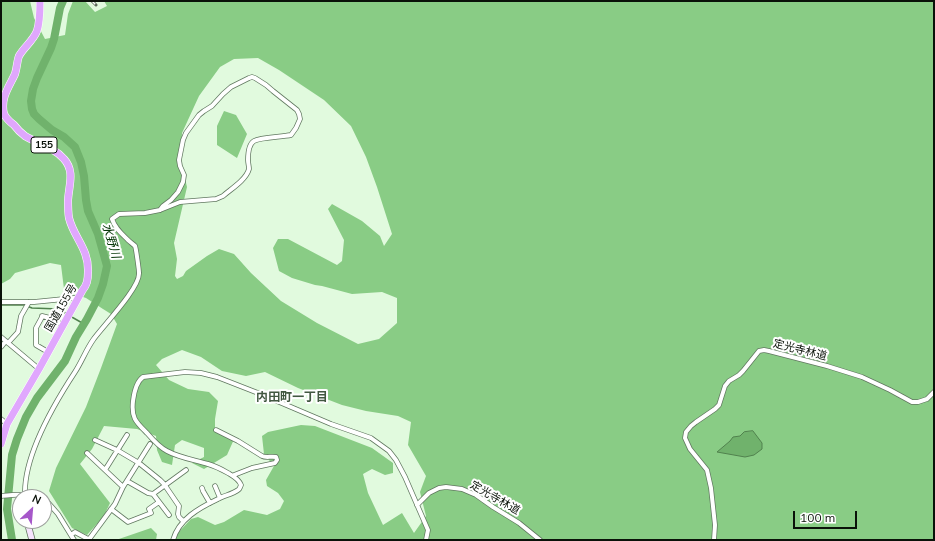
<!DOCTYPE html>
<html>
<head>
<meta charset="utf-8">
<style>
	body { margin:0 }
	#map { position:relative; width:935px; height:541px; overflow:hidden; background:#e1fade; font-family:Mulish,sans-serif }
	canvas { display:block }
	.frame { position:absolute; inset:0; border:2px solid #0a1209; pointer-events:none }
	.north { position:absolute; left:12px; top:489px; width:40px; height:40px; box-sizing:border-box; background:#fff; border:1px solid #9da09d; border-radius:50%; rotate:26deg; font-size:11px; font-weight:700; line-height:16px; text-align:center; color:#0a1209 }
	.north::after { content:''; display:block; margin:auto; width:14px; height:18px; background:#a657c9; clip-path:polygon(50% 0,100% 100%,50% 72%,0 100%) }
	.scale { position:absolute; left:793px; top:511px; width:64px; height:18px; box-sizing:border-box; border:2px solid #0a1209; border-top:0; padding-left:5px; font-size:12px; line-height:14px; white-space:nowrap; color:#0a1209; -webkit-text-stroke:3px #fff; paint-order:stroke }
</style>
</head>
<body>
<div id="map">
<canvas width="935" height="541"></canvas>
<div class="frame"></div>
<div class="north">N</div>
<div class="scale">100 m</div>
</div>
<script>
const ctx = document.querySelector('canvas').getContext('2d');
ctx.lineJoin = 'round';
function fillPath(path, color) {
  ctx.fillStyle = color;
  ctx.fill(path, 'evenodd');
}
function stroke(path, color, width, dash) {
  ctx.strokeStyle = color;
  ctx.lineWidth = width;
  ctx.lineCap = dash ? 'butt' : 'round';
  ctx.setLineDash(dash || []);
  ctx.stroke(path);
}
function write(font, color, halo, rows, align = 'center') {
  ctx.font = font + ' Mulish,"Noto Sans JP",sans-serif';
  ctx.lineWidth = 4;
  ctx.setLineDash([]);
  ctx.textBaseline = 'middle';
  ctx.strokeStyle = halo;
  ctx.fillStyle = color;
  for (const [text, x, y, turn = 0] of rows) {
    ctx.save();
    ctx.translate(x, y);
    ctx.rotate((+turn || 0) * Math.PI / 180);
    ctx.textAlign = isNaN(turn) ? turn : align;
    if (halo) ctx.strokeText(text, 0, 0);
    ctx.fillText(text, 0, 0);
    ctx.restore();
  }
}
const forest = new Path2D(`
	M1,1H30L34,18L45,39L65,35L68,14L73,1H85L95,12L107,6L104,1H471L481,2L487,1H934V540H176V535L191,519L198,517L215,525L224,522L244,510L267,515L280,509L284,501L278,493L267,486L266,480L274,466L264,454L262,436L268,432L301,425L315,426L372,448L393,463V473L385,475L372,469L363,474L368,493L383,525L402,513L414,533L426,516L420,492L426,476L408,445L411,422L398,416L366,411L342,405L298,388L265,372L246,376L222,371L201,357L182,350L162,359L156,365L169,380L188,389L209,392L218,401L215,419V429L235,437L227,455L204,469L192,463L204,457V448L182,440L175,445L172,465L162,462L157,450L156,436L137,429L104,426L92,449L80,464L110,503L104,516L87,535L72,528L49,491L56,468L86,407L101,368L117,324L111,314L103,309L86,298L69,292L64,289L61,265L50,263L15,273L10,279L1,284ZM258,58L279,70L324,100L351,126L366,157L377,187L392,234L384,246L380,236L362,221L332,204L328,209L344,240L342,261L337,265L288,239H278L273,248L279,271L292,278L315,285L322,286L352,294L382,292L397,298V323L379,339L358,344L317,323L281,301L251,273L234,254L219,249L207,256L186,271L183,276L177,279L175,276L177,259L174,243L187,187L181,162L182,133L199,96L220,67L234,59Z
	M224,111L236,115L247,134L237,158L217,145V126Z
	M151,528L157,534L156,540H116Z`);
const water = new Path2D(`
	M753,431L762,443V449L754,455L745,457L717,452L730,441L733,437L740,436L744,432Z`);
const stream = new Path2D(`
	M1,305H24L32,308L59,309L67,314
	M70,316L84,324`);
const river = new Path2D(`
	M12,540L7,509L12,455L17,439L26,417L37,398L65,361L76,337L87,319L98,298L103,284L107,266L98,234L88,211L86,200L84,176L81,162L75,147L64,137L52,130L39,119L34,114L32,109L31,101L33,89L37,78L51,48L54,39L60,8L63,1`);
const street = new Path2D(`
	M1,302H34L74,298L78,299
	M1,337L39,369
	M8,343L18,332L21,316L29,302
	M1,347L6,341
	M48,352L36,345V328L42,317V316L50,318L63,325
	M1,419L7,424
	M216,430L238,441L262,456C266,458 271,456 276,457L277,460L275,463L252,468L234,475L233,476
	M95,440L117,450L139,463L160,480L164,484L179,506L178,514L179,517L183,521
	M87,453L123,487
	M105,470L127,435
	M127,481L148,493L153,494L186,470
	M215,486L220,498
	M202,488L203,491L210,503
	M25,494C24,455 54,404 75,372C82,361 86,350 93,340C103,326 140,288 139,273C139,270 136,248 135,246C133,244 130,242 128,240C121,233 115,228 112,219L119,214L145,213L160,210L180,202L216,199L223,196C231,189 246,180 249,169C249,166 248,163 248,160C248,154 249,144 254,141C261,137 281,137 291,135L296,128L300,119L299,114L297,110L273,91L266,85L255,78L252,77L249,78L231,87L223,94L212,106L204,111L199,115L186,133L183,140L179,160L180,166L184,175L183,182L178,192L171,200L163,206L160,210
	M153,494L169,515
	M1,496C15,495 29,493 42,497
	M44,498L58,514L74,540
	M417,505L429,493L439,488L446,487L462,489L476,495L493,507L519,523L540,540
	M111,509L128,522L151,513L149,509L159,502
	M71,535L75,532L88,539L90,538L115,504L123,487L150,444
	M173,540C179,519 199,508 218,499C223,496 233,494 238,490C240,489 240,487 241,485C239,479 233,476 228,473C221,469 215,466 208,464C195,460 180,458 167,451C159,447 153,440 147,433C136,422 131,418 133,401C134,393 136,382 143,377L185,372L201,373L217,377L258,393L331,424L371,438L389,451L396,460L405,477L428,530L426,540
	M714,540L715,525L711,488L707,470L690,449L685,438L686,432L691,426L696,422L715,409L719,405L725,386L729,381L739,375L743,371L759,351L764,350L769,351L827,366L862,377L890,390L912,402H918L927,399L934,392`);
const secondary = new Path2D(`
	M25,494V497
	M27,521L32,540`);
const highway = new Path2D(`
	M1,444L7,424L39,369L82,291C87,285 88,280 88,272C89,249 74,238 69,218C68,212 68,206 68,200C69,185 75,171 64,159C54,147 38,144 25,136C21,133 17,129 14,125C10,122 6,118 4,114C0,98 9,87 15,74C17,68 17,61 19,56C24,47 33,41 37,31C40,22 40,11 40,1`);
const rail = new Path2D(`
	M92,1L96,5`);
const shields = [
	[44,145,26]
];
const shieldNames = [
	["155",44,145]
];
const streetNames = [
	["国道155号",61,308,-60],
	["定光寺林道",800,350,14],
	["定光寺林道",495,498,30]
];
const waterNames = [
	["水野川",111,241,73]
];
const neighbourhoodNames = [
	["内田町一丁目",292,397]
];
fillPath(forest, '#89cc85');
fillPath(water, '#70b26c');
stroke(water, '#51824e', 1);
stroke(stream, '#51824e', 1.5);
stroke(river, '#70b26c', 8);
stroke(street, '#617860', 5.5);
stroke(secondary, '#617860', 7);
stroke(highway, '#fff', 8);
stroke(street, '#fff', 4);
stroke(secondary, '#f6e5fe', 5.5);
stroke(highway, '#e0a7fd', 7);
stroke(rail, '#5c6a5a', 3);
stroke(rail, '#fff', 1.5, [4.5]);
for (const [x, y, w] of shields) {
  const box = new Path2D();
  box.roundRect(x - w / 2, y - 8, w, 16, 3);
  ctx.fillStyle = '#fff';
  ctx.fill(box);
  stroke(box, '#0a1209', 1);
}
write('bold 10px', '#0a1209', null, shieldNames);
write('11px', '#0a1209', '#fff', streetNames);
write('italic 12px', '#083809', '#fff', waterNames);
write('bold 12px', '#425841', '#fff', neighbourhoodNames);
</script>
</body>
</html>
